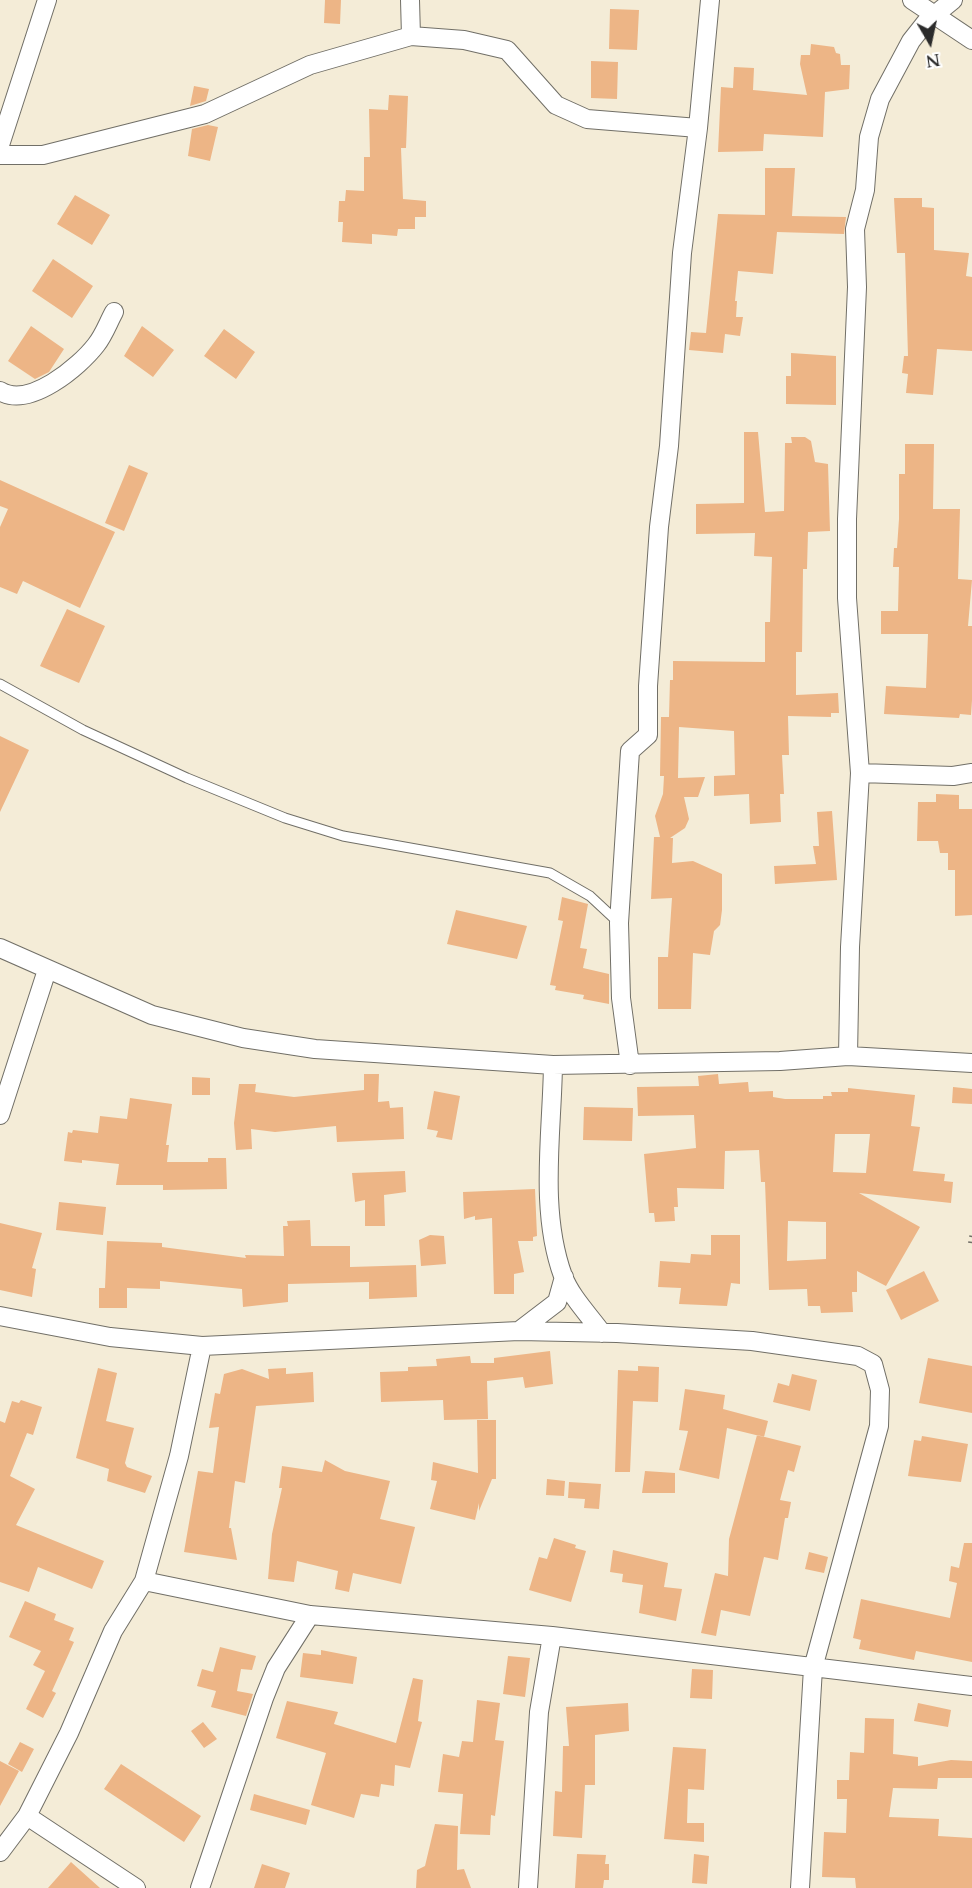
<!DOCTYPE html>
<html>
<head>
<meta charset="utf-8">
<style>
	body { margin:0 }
	#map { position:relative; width:972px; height:1888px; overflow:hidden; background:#f4ecd7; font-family:Cardo,serif }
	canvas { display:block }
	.north { position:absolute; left:900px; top:12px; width:60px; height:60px; -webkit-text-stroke:4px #fff; paint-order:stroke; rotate:171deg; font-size:16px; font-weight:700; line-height:24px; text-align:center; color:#2b2b2b }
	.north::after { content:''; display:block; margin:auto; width:21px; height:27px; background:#2b2b2b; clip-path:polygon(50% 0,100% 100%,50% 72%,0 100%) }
</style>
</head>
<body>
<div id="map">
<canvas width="972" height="1888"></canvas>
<div class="north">N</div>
</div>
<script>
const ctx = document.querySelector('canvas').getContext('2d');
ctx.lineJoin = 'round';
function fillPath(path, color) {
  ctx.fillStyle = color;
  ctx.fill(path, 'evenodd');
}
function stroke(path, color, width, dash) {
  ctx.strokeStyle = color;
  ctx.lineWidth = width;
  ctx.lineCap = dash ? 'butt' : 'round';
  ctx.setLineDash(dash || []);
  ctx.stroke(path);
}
const building = new Path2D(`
	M325,0H341L340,24L324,23Z
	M610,9L639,10L637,50L609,49Z
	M811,44L834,47L836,53L840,54L841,65H850L849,89L825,92L823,137L764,134L763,151L718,152L721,87L733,88L734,67L754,68L753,90L807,95L800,64L801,55H810Z
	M591,61L618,62L617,99L591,98Z
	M194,86L209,89L206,101L190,106Z
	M389,95L408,96L406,148H401L403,199L426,201V217H415V229H398L397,236L372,234V244L342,242L343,222H338L339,201H345L346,190L364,191V157H370L369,109L388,110Z
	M208,125L218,127L210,161L188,156L192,129Z
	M765,168H795L792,216L846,217L844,234L777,232L773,274L738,271L735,301H737L736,317H743L740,336L725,334L723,353L689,350L691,332L706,333L718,214L765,215Z
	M75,195L110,215L92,245L57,224Z
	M894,198H922V207L934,208V250L969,253L966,276L972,277V351L937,349L933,395L906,393L908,374L902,373L904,356H908L905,253H897Z
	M53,259L93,286L72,318L32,291Z
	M31,326L64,349L49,372L35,379L8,361Z
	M142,326L174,350L153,377L124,356Z
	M224,329L255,352L236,379L204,356Z
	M791,353L836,356V405L786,404V376H791Z
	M744,432H758L765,512L784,511L785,443H792L791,437H805L811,441L815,462L828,464L830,531L808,532L807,569H803L802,652H796V695L838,693L839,713H831V717L788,716L789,755H782L784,794H780L781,822L750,824L749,794L714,796V776L735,775L734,731L679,727L678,778L705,777L698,797H684L689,819L685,828L670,838H673L672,863L693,861L722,874V910L720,925L714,931L710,955L693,953L691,1009H658V957H668L672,898L651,899L654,837H660L655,816L663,794L664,776H660L661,717H669L670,680H673V661L765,662V622H770L772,557L754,556L755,533L696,534V504L744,503Z
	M905,444H934L933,509H960L958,579L972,580L968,626H972V700L971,715L960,714L959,718L884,714L886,686L926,688L928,634H881V611H898L899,567H893L894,548H897L899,519V474H905Z
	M129,465L148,473L124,531L105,523Z
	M0,480L115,532L80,608L23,581L17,594L0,587V527L8,509L0,506Z
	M67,609L105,626L79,683L40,666Z
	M0,736L29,750L0,812Z
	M936,794L959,795V809H972V915L955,916V870H948V853H940L938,841H917L918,802H936Z
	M832,811L837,880L775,884L774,866L816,864L813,846H819L817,812Z
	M562,897L588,904L580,948L587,949L583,968L609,974V1004L583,999L584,995L555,990L556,986L550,985L563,921L558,920Z
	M456,910L527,926L517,959L447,944Z
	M364,1074H379L378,1102L389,1101L390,1108L403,1107L404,1139L337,1142L336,1126L275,1132L251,1129L252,1149L236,1150L234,1123L239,1084H256L255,1092L294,1097L364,1090Z
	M718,1074L719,1084L748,1082L749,1092L773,1091V1097L785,1099H823V1096H832L831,1092H848V1088L915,1095L911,1126L920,1127L913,1171L945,1174L944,1181L953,1182L951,1203L859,1193L920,1227L886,1286L857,1271V1292H852L853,1312L821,1313L820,1306H808L807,1289L769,1290L765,1182H761L759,1150L725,1151L724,1189L677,1188L678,1207H674L675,1221L655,1222L654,1213H649L644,1154L696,1148L694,1115L638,1116L637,1087L699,1086L698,1076ZM835,1134H870L866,1173L833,1172ZM788,1221L826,1222V1259L787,1261Z
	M192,1077L210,1078V1095H192Z
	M953,1087L972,1089V1104L952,1103Z
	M434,1091L460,1096L452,1140L436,1137L438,1131L427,1129Z
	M130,1098L172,1104L166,1145H169L167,1162H208V1158H226L227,1189L163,1190V1185H116L119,1164L82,1160V1163L64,1161L68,1132L72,1133L73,1130L98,1133L100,1116L127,1119Z
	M584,1107L633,1108L632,1141L583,1140Z
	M405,1171L406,1192L384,1195L385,1226H365V1200L355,1202L352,1173Z
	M535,1189L537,1236L533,1237V1241H518L524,1272L514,1274V1294H494L492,1218L475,1220V1216L464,1219L463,1192Z
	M59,1202L106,1207L103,1235L56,1230Z
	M310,1220L311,1246H350V1267L416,1265L417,1297L369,1299V1282L288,1284V1302L243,1307L242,1289L160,1281V1289L127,1288V1308H99V1288H105L107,1241L162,1243V1247L246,1258L245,1255L284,1256L283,1226H288L287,1221Z
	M0,1223L42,1233L32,1268L36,1269L32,1297L0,1290Z
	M430,1235L444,1236L446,1264L421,1266L419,1240Z
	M711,1235H740V1284L731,1283L727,1306L679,1304L681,1288L658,1287L660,1261L690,1263L691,1254L711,1255Z
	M924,1271L939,1301L901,1320L886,1290Z
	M550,1351L553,1384L525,1388L523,1377L487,1381L488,1419L444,1420L443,1400L381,1402L380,1372L408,1371V1367L437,1366L436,1359L470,1356L471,1363H494V1358Z
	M928,1358L972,1366V1413L919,1403Z
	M638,1366L659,1367L658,1402L633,1401L630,1472H615L618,1370L638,1371Z
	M98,1368L117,1373L106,1421L134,1428L125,1463L127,1467L152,1476L145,1493L107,1481L109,1469L76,1458Z
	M286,1368V1374L313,1372L314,1402L256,1406L245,1483L235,1481L229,1528H231L237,1560L184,1552L198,1471L213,1473L219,1427L209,1428L215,1393L220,1394L224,1374L242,1369L269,1379L268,1369Z
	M792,1374L817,1380L810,1411L773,1402L778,1383L789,1386Z
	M685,1389L725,1395L723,1409L768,1421L764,1437L727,1428L719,1479L679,1470L688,1431L679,1430Z
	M21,1400L42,1407L33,1435L27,1433L10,1476L35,1489L16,1525L104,1561L92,1589L38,1567L29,1592L0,1582V1421L5,1423L12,1401L19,1403Z
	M477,1420H496V1479H492L479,1511V1503L475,1520L430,1509L437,1481L431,1480L433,1462L478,1473Z
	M757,1435L801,1446L794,1472L788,1470L780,1500L791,1502L788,1518H785L778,1560L764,1557L750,1616L721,1610L716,1636L701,1633L715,1573L728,1576L729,1539Z
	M922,1436L968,1444L961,1482L908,1476L914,1440L921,1441Z
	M325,1460L345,1471L390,1481L380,1519L415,1527L401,1584L353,1573L349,1592L335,1589L338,1571L297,1561L294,1582L268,1579L272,1534L282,1488H279L282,1466L322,1472Z
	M645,1471L675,1473V1493H642Z
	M547,1479L565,1481L564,1496L546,1495Z
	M569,1482L601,1484L599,1509L584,1508L585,1499L568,1498Z
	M554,1538L576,1545L575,1548L586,1551L571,1602L529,1590L539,1557L547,1559Z
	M964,1543H972V1662L916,1651L914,1660L859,1649L861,1640L853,1638L861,1599L950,1618L957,1583L949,1581L951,1566L959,1568Z
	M613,1550L668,1563L664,1587L682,1589L676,1621L639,1613L643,1585L622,1582L623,1574L610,1572Z
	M809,1552L828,1557L824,1573L805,1569Z
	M25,1601L56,1614L54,1620L74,1628L69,1640L74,1642L52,1691L56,1693L43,1718L26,1709L45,1671L33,1665L41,1651L9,1637Z
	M220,1647L256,1656L252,1670L241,1669L237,1691L253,1694L246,1716L211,1707L216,1691L197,1686L202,1669L213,1672Z
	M321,1650L357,1657L353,1684L300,1677L303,1653L321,1655Z
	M508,1656L530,1658L525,1697L503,1694Z
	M692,1669L713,1670L712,1699L690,1698Z
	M413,1678L423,1680L418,1721L422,1722L410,1768L395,1765L394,1786L381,1784L379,1797L361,1794L354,1818L311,1805L326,1753L276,1738L287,1701L338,1712L334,1724L396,1743Z
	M477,1700L500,1703L495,1740L504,1741L495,1816L491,1815L490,1835L460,1834L463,1794L438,1792L443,1754L459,1757L462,1741L473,1742Z
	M628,1703L629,1731L595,1735V1785H585L582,1838L553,1836L555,1791L562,1792L563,1746H569L566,1707Z
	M918,1703L951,1710L948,1727L914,1721Z
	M865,1718L894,1719L893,1754L918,1757V1766L951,1760L972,1761V1778H938L937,1789L893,1788L889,1817L939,1819L938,1836L972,1838V1888H856L855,1878L822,1877L824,1832L846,1833L847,1799H837V1780H849L850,1752L864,1753Z
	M203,1722L217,1739L204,1748L191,1731Z
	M20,1742L34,1749L22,1772L8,1764Z
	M673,1747L706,1749L704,1790L688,1789L687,1823H704V1842L664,1839Z
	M0,1761L19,1771L0,1806Z
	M121,1764L201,1816L184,1842L104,1789Z
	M254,1794L310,1810L306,1825L250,1810Z
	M435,1824L458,1826L457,1870L464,1869L471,1888H416L417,1870L425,1866Z
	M577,1854L606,1855L605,1864H609V1880H604L603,1888H575Z
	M694,1854L709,1856L707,1884L692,1883Z
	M71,1862L100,1888H48Z
	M262,1864L290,1873L285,1888H254Z`);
const path = new Path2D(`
	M970,1243L972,1232`);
const service = new Path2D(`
	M0,684L83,730L187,778L285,818L343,836L550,873L590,896L619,923`);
const minor = new Path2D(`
	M410,0L411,36
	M912,0L972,40
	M0,145L47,0
	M0,155H43L205,114L310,65L411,36L464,40L507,50L556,105L587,119L698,128
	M0,391C29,409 79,367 96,345C104,335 108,323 114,312
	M860,773L953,776L972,773
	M0,948L152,1015L243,1038L315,1049L553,1065L780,1061L848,1056L972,1063
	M848,1056L850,947L860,773L847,598V519L857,287L855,229L865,190L869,137L880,99L911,41L926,22L953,0
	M553,1065C552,1134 539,1210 563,1276C571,1297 589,1315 602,1333
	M630,1065L621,998L619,923L630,751L648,735V686L659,527L669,446L682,253L698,128L710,0
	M0,1115L47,970
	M0,1316L110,1337L202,1346L519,1331L617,1333L752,1341L858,1356L873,1364L880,1390L879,1426L813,1668L800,1888
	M519,1331L557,1302L564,1277
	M144,1581L310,1615L552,1636L972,1686
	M27,1816L136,1888
	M0,1852L27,1816L69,1733L113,1631L144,1581L179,1456L202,1346
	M200,1888L264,1698L276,1668L310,1615
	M528,1888L539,1712L552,1636`);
fillPath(building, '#edb586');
stroke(service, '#716f67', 11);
stroke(minor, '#716f67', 20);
stroke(path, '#716f67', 4, [1.5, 4.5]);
stroke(service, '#fff', 9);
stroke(minor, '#fff', 18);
</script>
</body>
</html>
